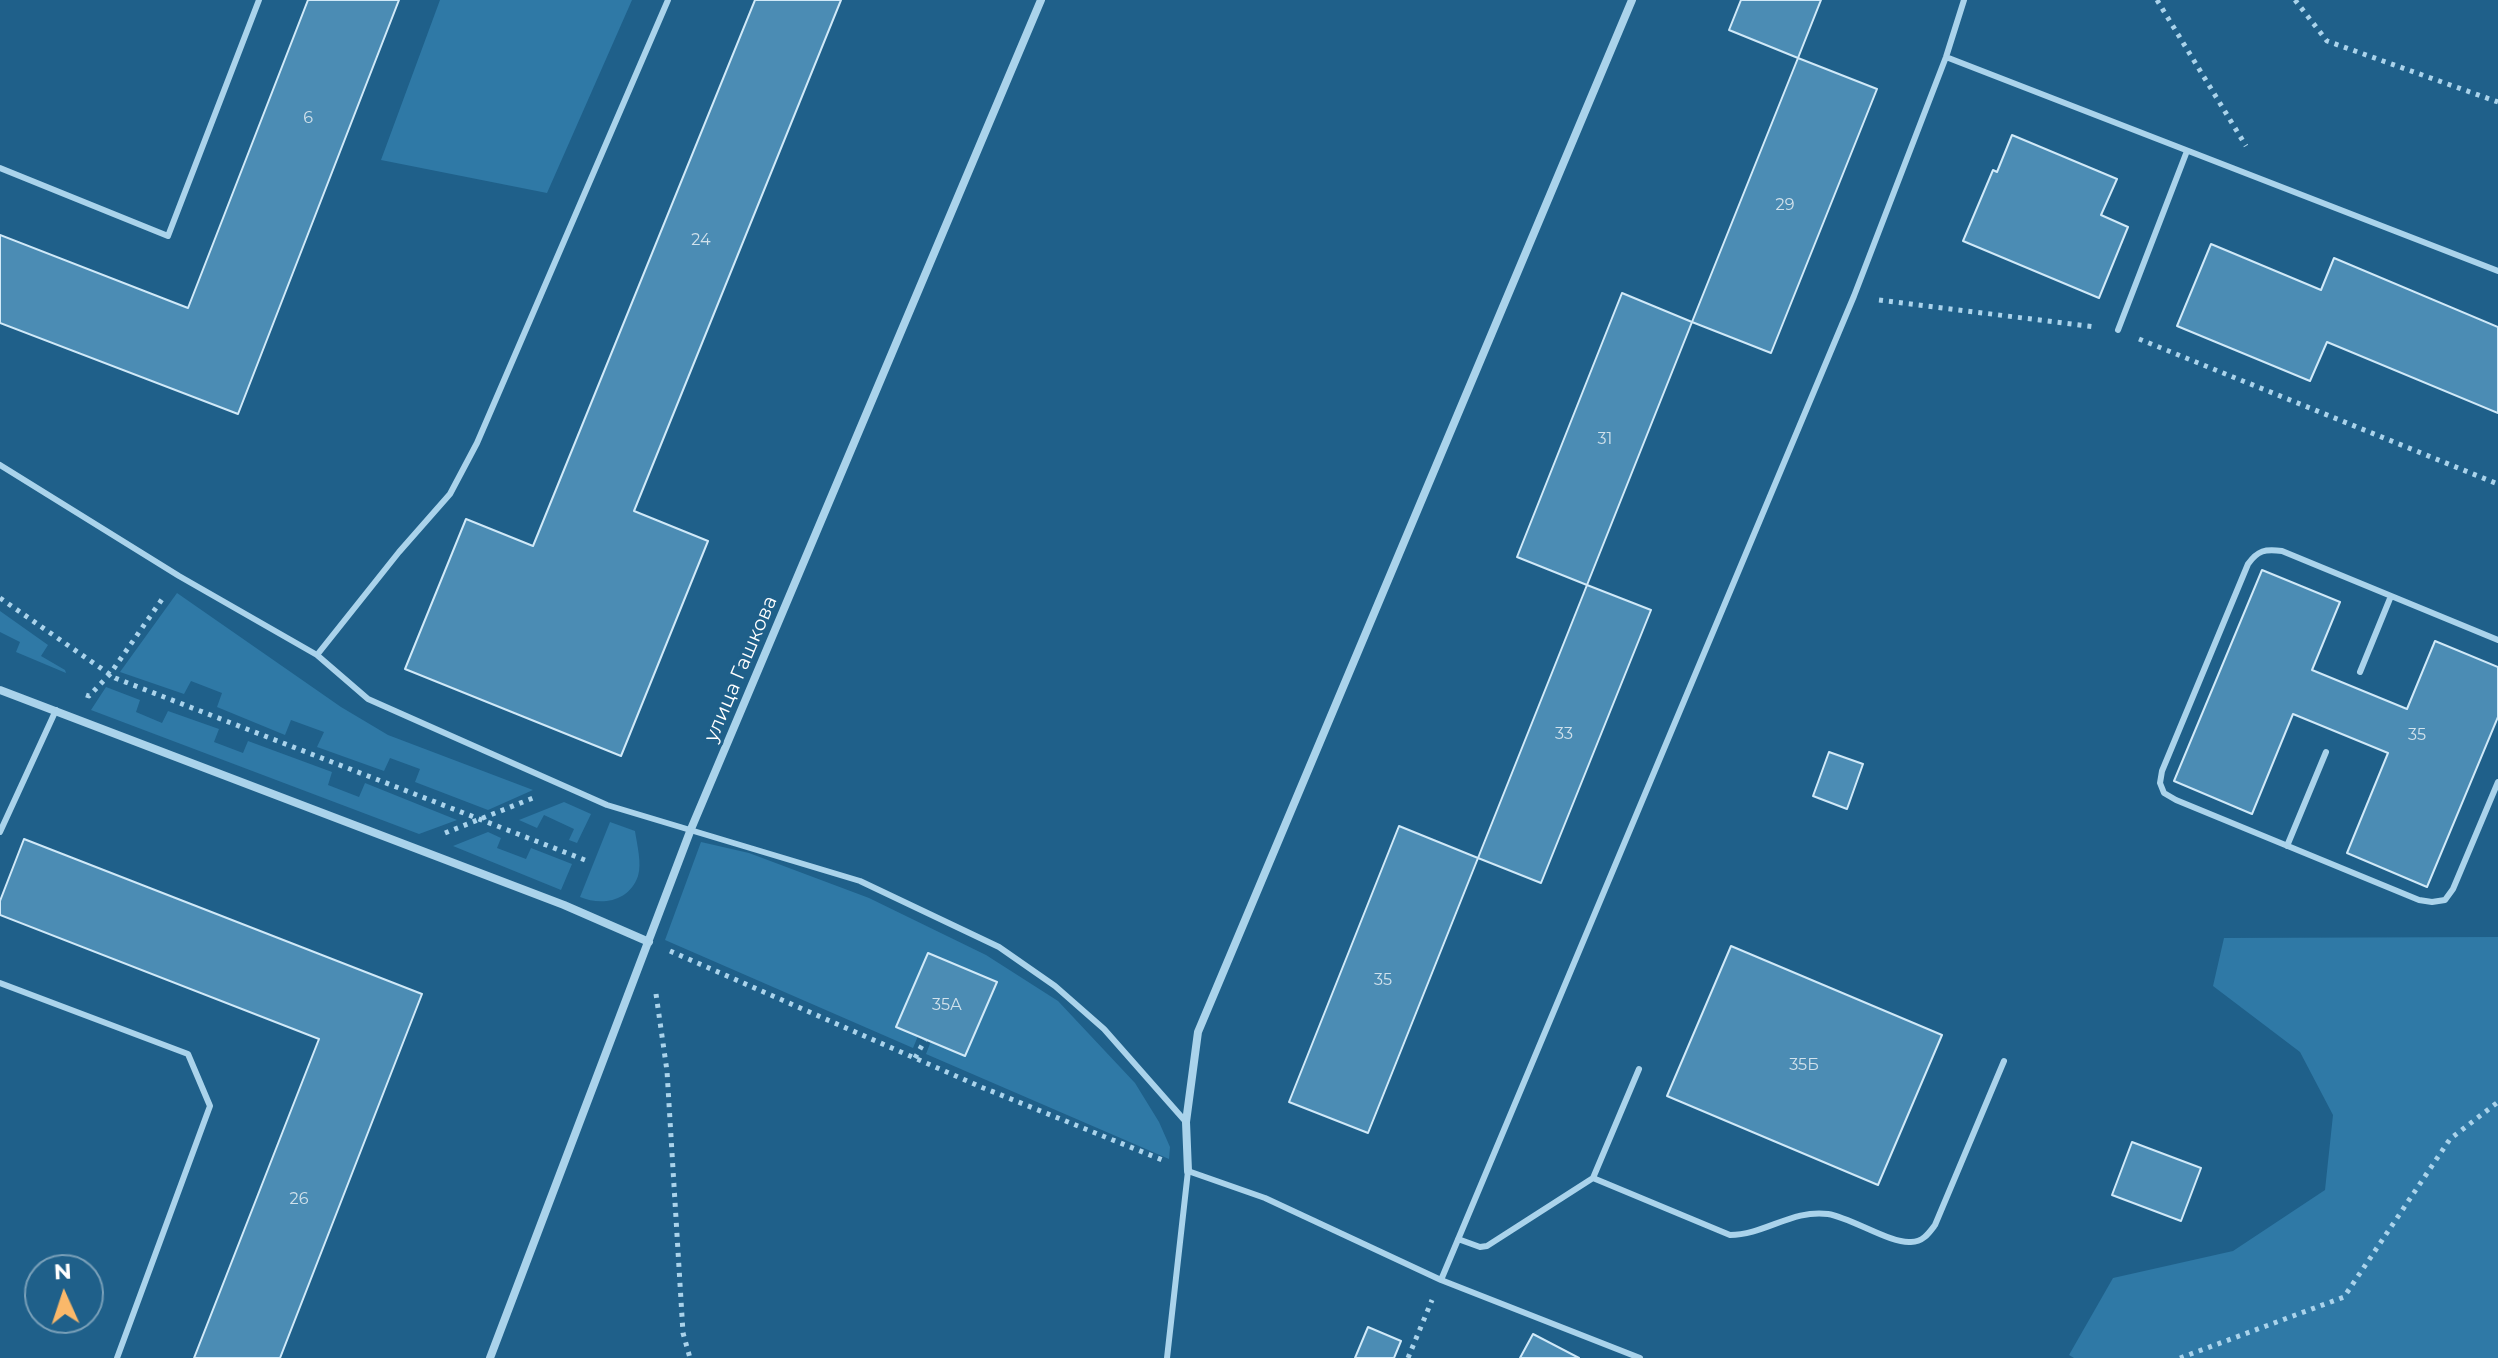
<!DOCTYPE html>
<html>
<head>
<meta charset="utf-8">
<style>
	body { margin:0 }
	#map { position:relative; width:2498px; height:1358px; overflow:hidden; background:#1f608a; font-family:Montserrat,sans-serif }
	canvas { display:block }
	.north { position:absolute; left:24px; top:1254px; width:80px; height:80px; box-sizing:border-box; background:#1f608a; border:2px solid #79a0b9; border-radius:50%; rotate:357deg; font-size:22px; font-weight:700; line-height:32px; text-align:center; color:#fff }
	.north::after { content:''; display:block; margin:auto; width:28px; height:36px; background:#fab86a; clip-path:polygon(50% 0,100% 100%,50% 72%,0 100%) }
</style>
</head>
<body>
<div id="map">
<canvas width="2498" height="1358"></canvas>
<div class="north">N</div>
</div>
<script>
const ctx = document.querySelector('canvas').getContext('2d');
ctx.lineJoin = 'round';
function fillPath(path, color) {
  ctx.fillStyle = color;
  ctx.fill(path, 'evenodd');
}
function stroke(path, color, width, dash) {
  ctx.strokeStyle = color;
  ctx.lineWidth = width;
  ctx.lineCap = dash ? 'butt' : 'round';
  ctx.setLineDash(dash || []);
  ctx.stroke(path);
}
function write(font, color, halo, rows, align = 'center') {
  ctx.font = font + ' Montserrat,sans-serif';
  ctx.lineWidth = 6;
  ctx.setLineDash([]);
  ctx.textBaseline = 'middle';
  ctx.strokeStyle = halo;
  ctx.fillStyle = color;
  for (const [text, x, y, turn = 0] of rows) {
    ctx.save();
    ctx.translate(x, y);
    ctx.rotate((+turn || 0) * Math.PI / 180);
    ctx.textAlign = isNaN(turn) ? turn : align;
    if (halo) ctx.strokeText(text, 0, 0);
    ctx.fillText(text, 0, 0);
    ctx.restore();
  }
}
const green = new Path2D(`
	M440,0H632L547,193L381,160Z
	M177,593L341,707L388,735L533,790L488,810L415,782L420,769L390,758L384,771L317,747L324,732L291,720L285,735L217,707L222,693L191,681L184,694L120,672Z
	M0,611L48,645L41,656L65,670L66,673L16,652L20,642L0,632Z
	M106,687L140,700L136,712L162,723L168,711L219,729L214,742L243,753L248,741L332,772L328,785L359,797L365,783L457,820L419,834L91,710Z
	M564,802L591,814L577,843L569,840L574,829L544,815L537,828L519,820Z
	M610,822L635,831C637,845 642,863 638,876C629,902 601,906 580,897Z
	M488,832L501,838L497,848L526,859L531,848L572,864L561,890L453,846Z
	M701,842L749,853L869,898L986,955L1058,1001L1135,1083L1159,1122L1170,1147L1169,1159L926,1054L931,1041L965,1056L997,982L928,953L897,1027L918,1036L913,1048L665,940Z
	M2498,937V1358H2074L2069,1355L2113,1278L2233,1251L2325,1190L2333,1115L2300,1052L2213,986L2224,938Z`);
const building = new Path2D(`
	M308,0H399L238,414L0,323V235L188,308Z
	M755,0H841L634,511L708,541L621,756L405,669L466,519L533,546Z
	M1741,0H1821L1798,58L1729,30Z
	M1798,58L1877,89L1771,353L1692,322Z
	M2012,135L2117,179L2101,215L2128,227L2099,298L1963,241L1993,170L1997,172Z
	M2211,244L2321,290L2334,258L2498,327V413L2327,342L2310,381L2177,326Z
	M1622,293L1692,322L1587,585L1517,557Z
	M2262,570L2340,602L2312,670L2407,709L2435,641L2498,667V717L2427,887L2347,853L2388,753L2293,714L2252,814L2174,781Z
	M1587,585L1651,610L1541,883L1478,858Z
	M1829,752L1863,764L1847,809L1813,796Z
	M1399,826L1478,858L1368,1133L1289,1102Z
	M24,839L422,994L280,1358H194L319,1039L0,915V901Z
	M1731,946L1942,1035L1878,1185L1667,1096Z
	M928,953L997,982L965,1056L896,1027Z
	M2132,1142L2201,1168L2181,1221L2112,1195Z
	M1368,1327L1401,1341L1394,1358H1355Z
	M1533,1334L1579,1358H1520Z`);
const path = new Path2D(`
	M2157,0L2246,146
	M2295,0L2327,41L2498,102
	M1879,300L2095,327
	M2139,339L2498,484
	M0,598L115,678L585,860
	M86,695L89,696L110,674L165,595
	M445,833L533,798
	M670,951L981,1087L1165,1161
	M656,994L667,1071L683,1333L690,1358
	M915,1058L925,1040
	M1408,1358L1432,1300
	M2180,1358L2344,1297L2450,1139L2498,1102`);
const lane = new Path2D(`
	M1946,57L2498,271
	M0,168L168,236L259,0
	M2118,330L2187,151
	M0,465L179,576L317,655L368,699L607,805L860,881L999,947L1055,986L1104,1029L1186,1122
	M2498,640L2282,551C2265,549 2258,550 2248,564L2162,771L2160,783L2164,793L2176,800L2419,900L2432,902L2445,900L2453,889L2498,782
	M317,655L399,552L450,494L477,443L668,0
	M2360,672L2391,596
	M0,832L56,710
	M2287,846L2326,752
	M0,983L188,1054L210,1106L117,1358
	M1593,1178L1639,1069
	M1458,1239L1480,1247L1487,1246L1593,1178L1730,1235C1764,1235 1793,1209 1828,1214C1852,1218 1891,1244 1911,1242C1923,1242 1929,1233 1935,1225L2004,1061
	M1167,1358L1188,1171L1265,1198L1441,1280
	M1640,1358L1441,1280L1854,296L1946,57L1964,0`);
const street = new Path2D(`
	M0,690L564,905L649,942
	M1188,1171L1186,1122L1198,1032L1632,0
	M490,1358L691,829L1041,0`);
const numberNames = [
	["6",308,118],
	["29",1785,205],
	["24",701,240],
	["31",1605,439],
	["33",1564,734],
	["35",2417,735],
	["35",1383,980],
	["35А",947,1005],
	["35Б",1804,1065],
	["26",299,1199]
];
const streetNames = [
	["улица Гашкова",741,669,-67]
];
fillPath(green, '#2f79a6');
fillPath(building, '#4b8cb4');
stroke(building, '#d0e9f8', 2);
stroke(path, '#aad3eb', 5, [4, 6]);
stroke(lane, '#aad3eb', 6);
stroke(street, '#aad3eb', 8);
write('16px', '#d2e2ec', null, numberNames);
write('20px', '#fff', '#1f608a', streetNames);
</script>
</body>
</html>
